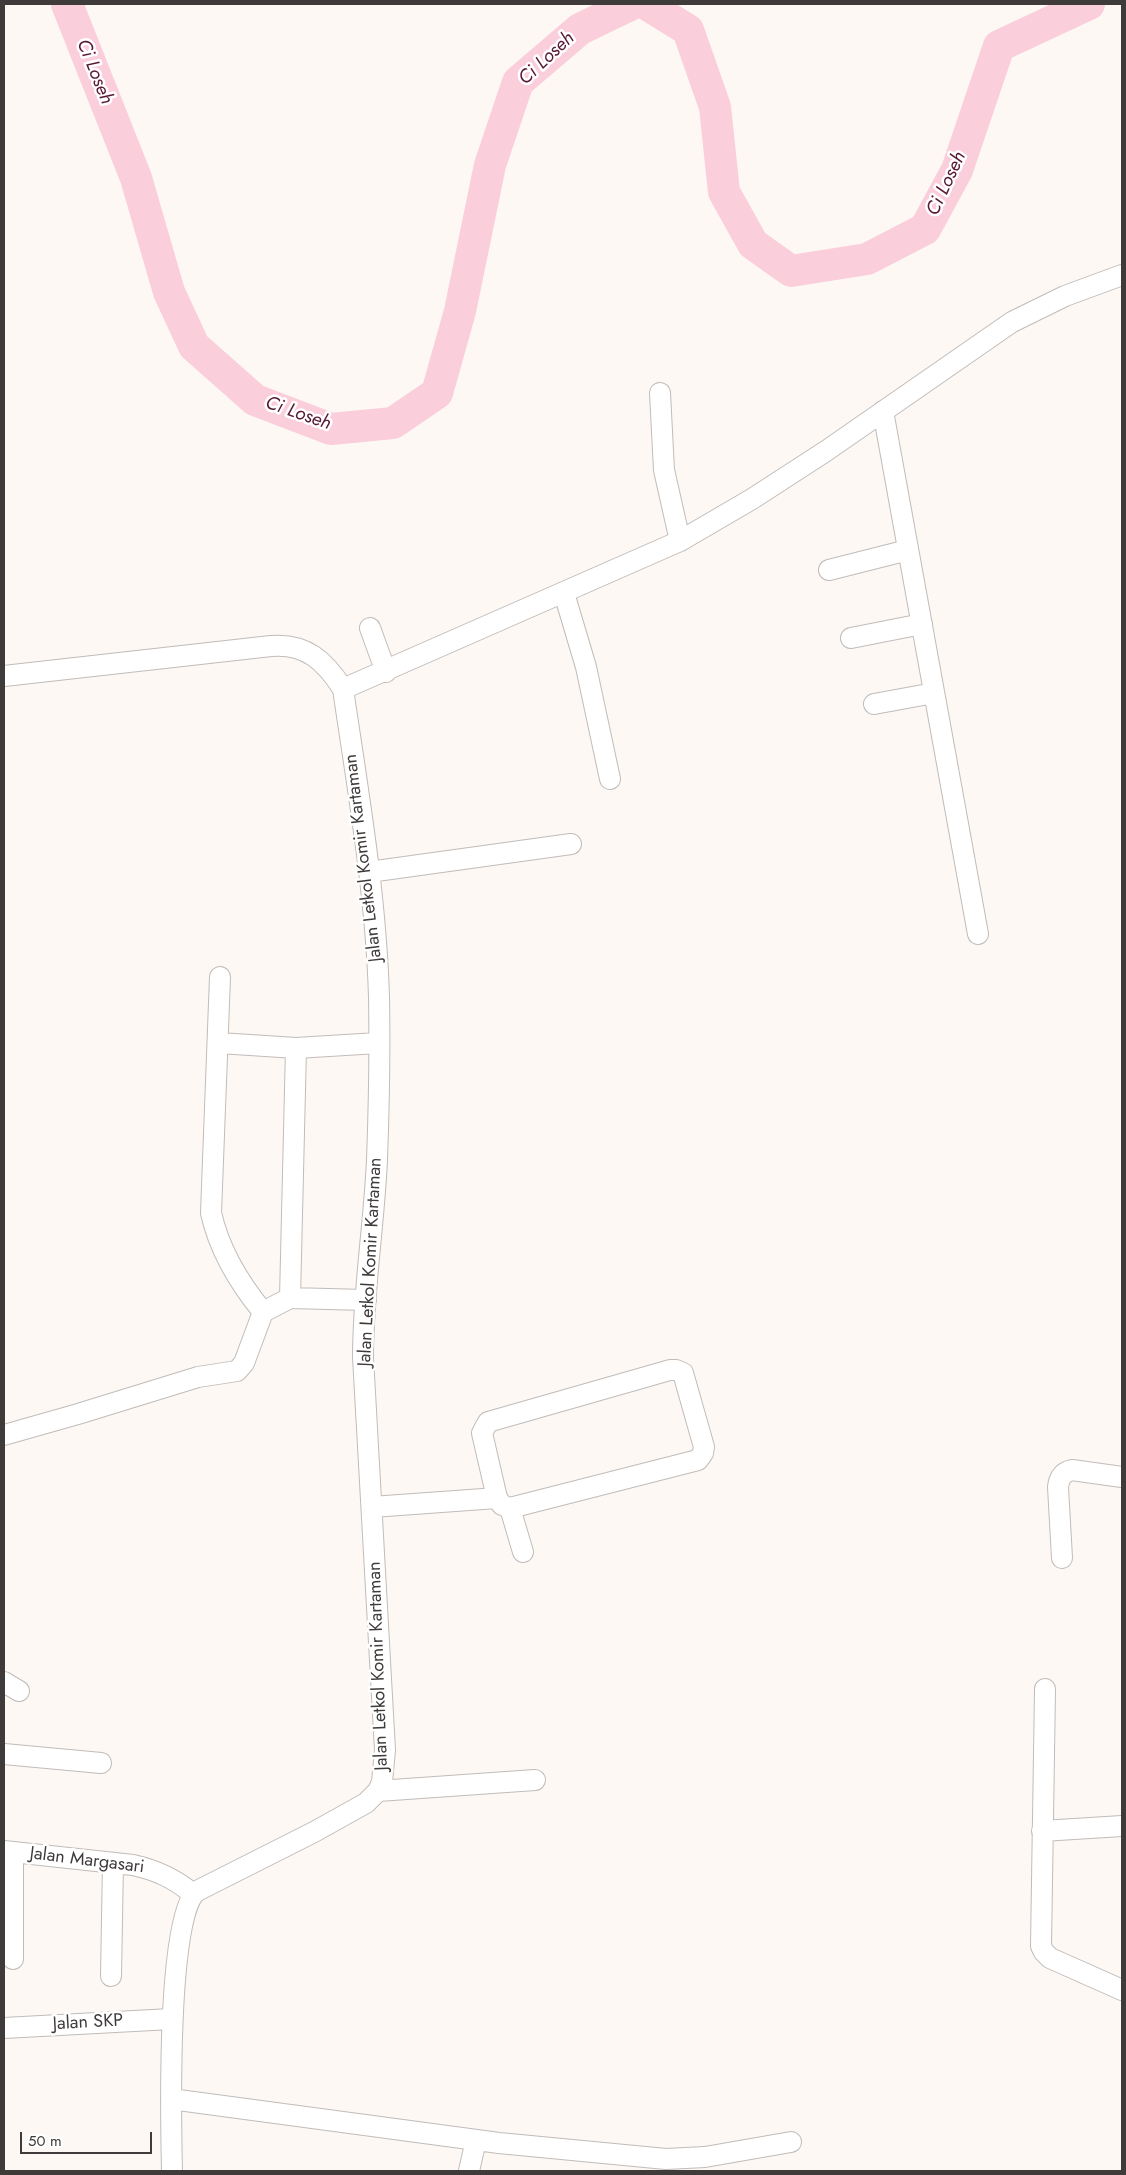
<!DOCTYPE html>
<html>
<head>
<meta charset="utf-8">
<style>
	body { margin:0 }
	#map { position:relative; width:1126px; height:2175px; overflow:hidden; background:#fdf8f4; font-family:Jost,sans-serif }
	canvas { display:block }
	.frame { position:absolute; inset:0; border:5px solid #3e3b3a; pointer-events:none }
	.scale { position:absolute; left:20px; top:2132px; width:132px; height:22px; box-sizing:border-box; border:2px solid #3e3b3a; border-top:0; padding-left:6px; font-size:15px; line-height:18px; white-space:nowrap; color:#3e3b3a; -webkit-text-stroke:4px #fff; paint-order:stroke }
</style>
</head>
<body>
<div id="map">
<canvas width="1126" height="2175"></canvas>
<div class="frame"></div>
<div class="scale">50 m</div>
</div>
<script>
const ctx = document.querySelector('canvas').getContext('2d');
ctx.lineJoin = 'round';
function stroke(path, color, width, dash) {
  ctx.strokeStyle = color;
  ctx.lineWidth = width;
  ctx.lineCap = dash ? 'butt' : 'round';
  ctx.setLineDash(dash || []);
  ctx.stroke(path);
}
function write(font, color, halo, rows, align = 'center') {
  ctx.font = font + ' Jost,sans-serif';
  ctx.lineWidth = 5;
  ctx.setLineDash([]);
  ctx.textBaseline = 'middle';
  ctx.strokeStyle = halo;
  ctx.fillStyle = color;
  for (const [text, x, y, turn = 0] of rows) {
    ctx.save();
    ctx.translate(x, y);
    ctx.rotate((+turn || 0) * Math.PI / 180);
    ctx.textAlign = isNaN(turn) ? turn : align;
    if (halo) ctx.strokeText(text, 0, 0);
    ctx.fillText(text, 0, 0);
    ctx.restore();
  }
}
const river = new Path2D(`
	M67,4L136,178L169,292L194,346L255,400L331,429L393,423L437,393L460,311L490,165L518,82L580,29L632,4
	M646,4L688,30L715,107L724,192L753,244L791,271L867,259L925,229L957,170L999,46L1089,4`);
const street = new Path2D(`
	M660,393L664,470L680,541
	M883,411L978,934
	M829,570L908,550
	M564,593L586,667L610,779
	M370,628L386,672
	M851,638L922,624
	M4,676L271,646C306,643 325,661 343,689C358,791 376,894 379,997C380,1051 379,1106 377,1160C374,1226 363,1291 363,1357L385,1750L382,1782L378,1791L366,1803L314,1832L197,1891C166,1913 171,2127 172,2171
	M343,689L680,541L752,499L826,451L1012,322L1065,296L1122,275
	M874,704L934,693
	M369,872L571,844
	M220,977L211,1213C219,1249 240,1284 263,1312
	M219,1043L296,1048L378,1043
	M290,1298L296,1048
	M4,1435L78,1414L198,1377L237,1371L244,1363L263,1312L290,1298L366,1300
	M497,1498L482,1433L488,1422L670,1370H676L683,1373L704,1447L703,1453L698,1460L510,1508
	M372,1507L497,1498L502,1505L510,1508L523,1552
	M1062,1558L1058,1487C1059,1478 1063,1472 1072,1470L1122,1477
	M4,1682L19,1691
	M1045,1689L1041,1946L1044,1952L1050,1958L1122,1990
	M4,1754L101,1763
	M378,1791L535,1780
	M1042,1831L1122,1826
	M4,1851L133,1865C156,1870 174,1878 193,1894
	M13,1959V1852
	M111,1976L113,1863
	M4,2028L171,2019
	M171,2099L499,2143L666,2159L705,2157L791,2142
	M469,2171L476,2140`);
const streetNames = [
	["Jalan Letkol Komir Kartaman",364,858,-97],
	["Jalan Letkol Komir Kartaman",371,1262,-87],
	["Jalan Letkol Komir Kartaman",379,1666,-92],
	["Jalan Margasari",87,1861,7],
	["Jalan SKP",88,2023,-3]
];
const waterNames = [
	["Ci Loseh",547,59,-43],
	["Ci Loseh",94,72,68],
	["Ci Loseh",947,184,-65],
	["Ci Loseh",298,414,19]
];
stroke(river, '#fbcedc', 32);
stroke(street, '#c1bcb9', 22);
stroke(street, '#fff', 20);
write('18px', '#3e3b3a', '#fff', streetNames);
write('italic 19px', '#581935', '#fff', waterNames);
</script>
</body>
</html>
